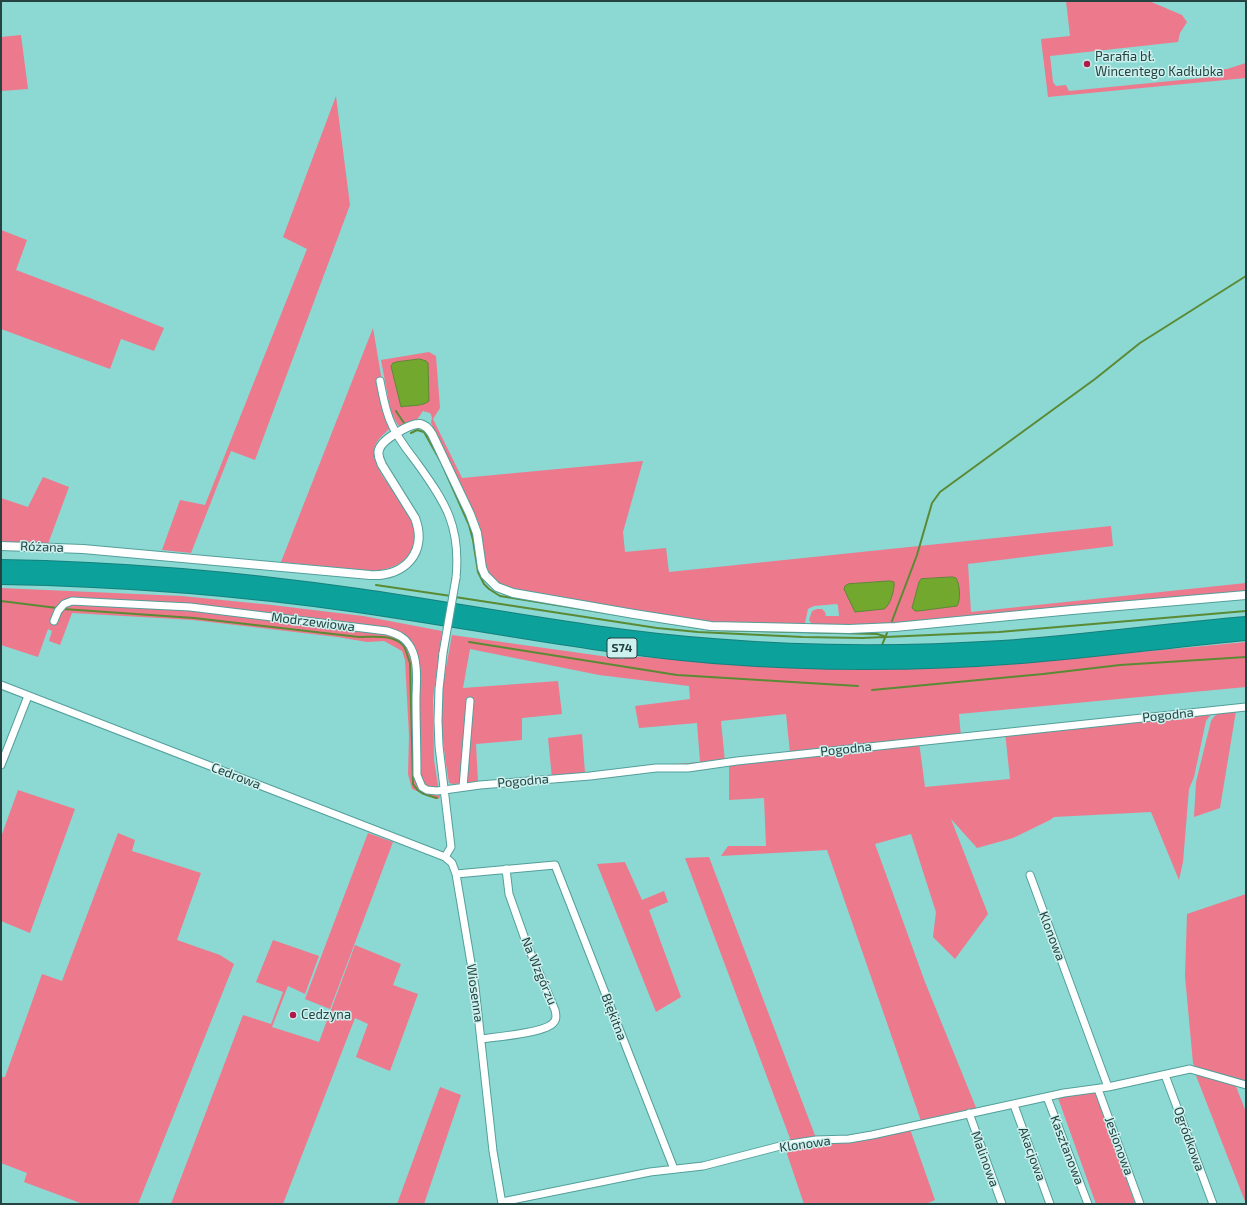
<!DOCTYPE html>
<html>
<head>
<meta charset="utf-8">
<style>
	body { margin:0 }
	#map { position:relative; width:1247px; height:1205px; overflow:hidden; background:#8cd8d3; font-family:"Exo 2",sans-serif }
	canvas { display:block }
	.frame { position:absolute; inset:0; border:2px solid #244341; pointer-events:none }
</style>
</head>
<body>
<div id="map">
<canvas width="1247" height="1205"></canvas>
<div class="frame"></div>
</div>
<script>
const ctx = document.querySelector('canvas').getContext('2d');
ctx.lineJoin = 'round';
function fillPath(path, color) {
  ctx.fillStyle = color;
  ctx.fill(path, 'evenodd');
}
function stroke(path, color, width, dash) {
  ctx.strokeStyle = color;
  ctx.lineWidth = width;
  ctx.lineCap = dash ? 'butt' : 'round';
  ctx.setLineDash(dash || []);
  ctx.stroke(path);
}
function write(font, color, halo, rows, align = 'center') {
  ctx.font = font + ' "Exo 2",sans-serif';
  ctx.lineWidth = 3;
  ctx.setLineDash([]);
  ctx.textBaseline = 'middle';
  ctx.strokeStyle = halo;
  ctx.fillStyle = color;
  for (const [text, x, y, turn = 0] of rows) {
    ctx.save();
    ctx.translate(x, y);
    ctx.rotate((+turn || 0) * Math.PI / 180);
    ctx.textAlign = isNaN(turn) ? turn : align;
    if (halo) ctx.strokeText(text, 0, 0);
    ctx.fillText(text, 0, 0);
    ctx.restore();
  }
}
const green = new Path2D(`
	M1066,1H1149L1182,15L1187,22L1180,33L1178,42L1050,56L1053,82L1056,86L1066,85L1069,91L1202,78L1212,70L1227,69L1246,63V78L1048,97L1041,39L1070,36Z
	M21,35L28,89L1,91V37Z
	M336,96L350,205L255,460L231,451L191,553L162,550L180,500L205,505L307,249L283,237Z
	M1,230L27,240L16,270L90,298L164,328L154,351L121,339L110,369L1,329Z
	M373,328L387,411L392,426C384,435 374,440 374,453C374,482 433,520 411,552C401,566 389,569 374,571L281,562Z
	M429,352L436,356L440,408L433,419L462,478L643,461L623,532L625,552L666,548L669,572L1111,526L1113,546L968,564L971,612L1246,583V591L881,625L813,624L811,623L809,620L812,611L817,609H822L825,612L826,616H839L838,606L837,604L814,606L808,609L805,623L802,624L714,623L696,621L536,593L508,587L495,581L490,574L485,563L479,524L473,510L431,423L432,417L430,413L423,411L416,421L403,427L398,425L391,413L381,360Z
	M43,477L69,487L48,544L1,543V498L28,507Z
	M1,588L182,596L272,605L363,616L442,631L433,699L434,760L440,798L436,799L412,789L408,774L409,736L405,660L402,651L384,641L367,642L337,637L193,620L72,613L60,645L49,641L52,631L48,629L38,657L1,645Z
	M452,635L623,659L628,656L748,665L855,670L992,666L1246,642V687L959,714L961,737L790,753L786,714L721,721L725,762L919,742L925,787L1010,779L1005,732L1215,709L1206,721L1194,777L1189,789L1183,862L1179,880L1151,812L1054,817L1050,820L1013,838L977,848L951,819L988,914L955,959L933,937L936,912L911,834L875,844L925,982L977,1110L921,1121L827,850L721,856L728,846H766L764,798L729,800V765L676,771V764L700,762L697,723L639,728L635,706L690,699L689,686L599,675L470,649L463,688L558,681L562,714L522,718V740L476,744L478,782L453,784L449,783C444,752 439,719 443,687C445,670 449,653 452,635Z
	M1236,711L1220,808L1194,817L1196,782L1211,721C1218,710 1223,712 1236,711Z
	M582,734L585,773L552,778L548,738Z
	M18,790L75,809L30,933L1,921V837Z
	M118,833L135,840L132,851L201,873L177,940L220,955L234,964L138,1204H83L24,1182L27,1173L1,1163V1077H5L42,974L62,981Z
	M368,833L393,842L330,1009L305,999Z
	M709,857L816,1138L791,1141L685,858Z
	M625,862L642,900L664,891L668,902L649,910L681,997L656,1012L597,864Z
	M1246,894V1081L1195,1067L1193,1063L1185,976L1187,914Z
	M273,940L319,956L305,994L288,986L272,1027L319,1042L355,945L401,964L393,985L418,994L390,1071L356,1057L368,1024L355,1018L283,1204H171L243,1015L271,1024L283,992L256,982Z
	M1195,1073L1235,1084L1246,1112V1204Z
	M440,1087L461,1095L424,1204H397Z
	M1096,1092L1135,1204H1096L1058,1098Z
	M910,1129L935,1200L926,1204H804L785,1148Z`);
const water = new Path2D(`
	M420,359L426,361L428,363L429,401C422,407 409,405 401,407L391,366L393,363L396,362Z
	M953,577L956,578C960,584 961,600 957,606L918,611H915L912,608L919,582L921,579Z
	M890,581L894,582C895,589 890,606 884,609L855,612L844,589L845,586L848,584Z`);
const stream = new Path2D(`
	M396,411L404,423
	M411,433L417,430L424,432L441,462L469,525L473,540L478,572L484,584L489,589L500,596L712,630L877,634L884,636
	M376,585L451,596
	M455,597L657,628L698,632L803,637L862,638L999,632L1246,611
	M1,601L57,608
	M63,609L194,618L359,637C372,637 392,634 403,645C406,649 408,658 410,663L413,784C419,794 426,795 437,798
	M892,621L917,555L932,503L940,492L1095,379L1140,343L1246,276
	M469,642L677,675L858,686
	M882,645L887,633
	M872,690L1043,674L1120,665L1246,657`);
const minor = new Path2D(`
	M380,381C383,396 385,411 392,425C398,439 408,451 417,463C446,503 461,527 456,578
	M54,621L58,611L64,604L72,601L90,602L190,607L387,631C398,634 406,638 411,648C419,663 416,684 416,700C416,725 417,750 417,775L422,787L427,790L437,791L480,785L590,776L656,768H688L737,761L1246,707
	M443,653L439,689L438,721L439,746L451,847L445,857
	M1,685L445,857L452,863L456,874L475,987L493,1151L502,1204
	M1,765L28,696
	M463,787L470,701
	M456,874L555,865L674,1169
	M1030,875L1108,1087
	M481,1039C495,1037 547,1033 554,1022C557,1019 556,1014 555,1010L526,942L515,911L509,894L506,869
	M1165,1075L1213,1204
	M1098,1089L1140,1204
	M1047,1097L1088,1204
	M1014,1105L1050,1204
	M969,1113L1002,1204
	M502,1202L650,1172L703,1166L784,1145L816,1140L849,1139L872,1135L1064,1093L1108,1087L1190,1069L1246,1085`);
const tertiary = new Path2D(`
	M1,546L83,549L370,575C405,577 428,552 415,518L382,465C380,460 377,455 379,450C381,440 410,423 420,424C425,425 429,429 432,434L470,514L477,533L482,568L485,575L497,587L513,593L634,614L711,626L849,629L895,627L1072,610L1246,595`);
const motorway = new Path2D(`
	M1,566C120,568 240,578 358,595C476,612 593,636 713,645C809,653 906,653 1002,647C1083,641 1165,630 1246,623
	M1,578C120,580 240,589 358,606C476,623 593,647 713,657C815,665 918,665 1021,657C1096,651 1171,641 1246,634`);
const minorBridge = new Path2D(`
	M443,653L456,578`);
const markers = [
	[1087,64,4,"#ae1b48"],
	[293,1015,4,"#ae1b48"]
];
const shields = [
	[622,648,30]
];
const shieldNames = [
	["S74",622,648]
];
const poiNames = [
	["Parafia bł.",1095,57],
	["Wincentego Kadłubka",1095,72],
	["Cedzyna",301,1015]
];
const streetNames = [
	["Różana",42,547,2],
	["Modrzewiowa",313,622,7],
	["Pogodna",1168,715,-6],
	["Pogodna",846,749,-6],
	["Cedrowa",236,776,21],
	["Pogodna",523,781,-5],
	["Klonowa",1052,936,69],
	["Na Wzgórzu",539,971,67],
	["Wiosenna",475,993,82],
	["Błękitna",614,1017,69],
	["Ogródkowa",1189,1139,70],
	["Klonowa",805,1144,-8],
	["Jesionowa",1119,1146,70],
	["Kasztanowa",1067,1150,69],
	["Akacjowa",1032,1154,70],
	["Malinowa",985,1159,70]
];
fillPath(green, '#ed798d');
fillPath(water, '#73a82f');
stroke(water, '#5b8a34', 1);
stroke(stream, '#5b8a34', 2);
stroke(minor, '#539f9a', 9);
stroke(tertiary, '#539f9a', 10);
stroke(motorway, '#15807c', 14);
stroke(minor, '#fff', 7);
stroke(tertiary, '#fff', 8);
stroke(motorway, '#0da19b', 12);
stroke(minorBridge, '#539f9a', 9, []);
stroke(minorBridge, '#fff', 7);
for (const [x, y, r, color] of markers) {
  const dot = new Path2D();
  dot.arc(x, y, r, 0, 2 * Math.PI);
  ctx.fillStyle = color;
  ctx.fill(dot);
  stroke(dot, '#cdf1ee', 1.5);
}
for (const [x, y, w] of shields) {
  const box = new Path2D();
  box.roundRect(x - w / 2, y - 10, w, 20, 3);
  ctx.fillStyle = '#cdf1ee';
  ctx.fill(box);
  stroke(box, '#244341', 1);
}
write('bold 12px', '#244341', null, shieldNames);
write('13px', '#244341', '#cdf1ee', poiNames, 'left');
write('13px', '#244341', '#cdf1ee', streetNames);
</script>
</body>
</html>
